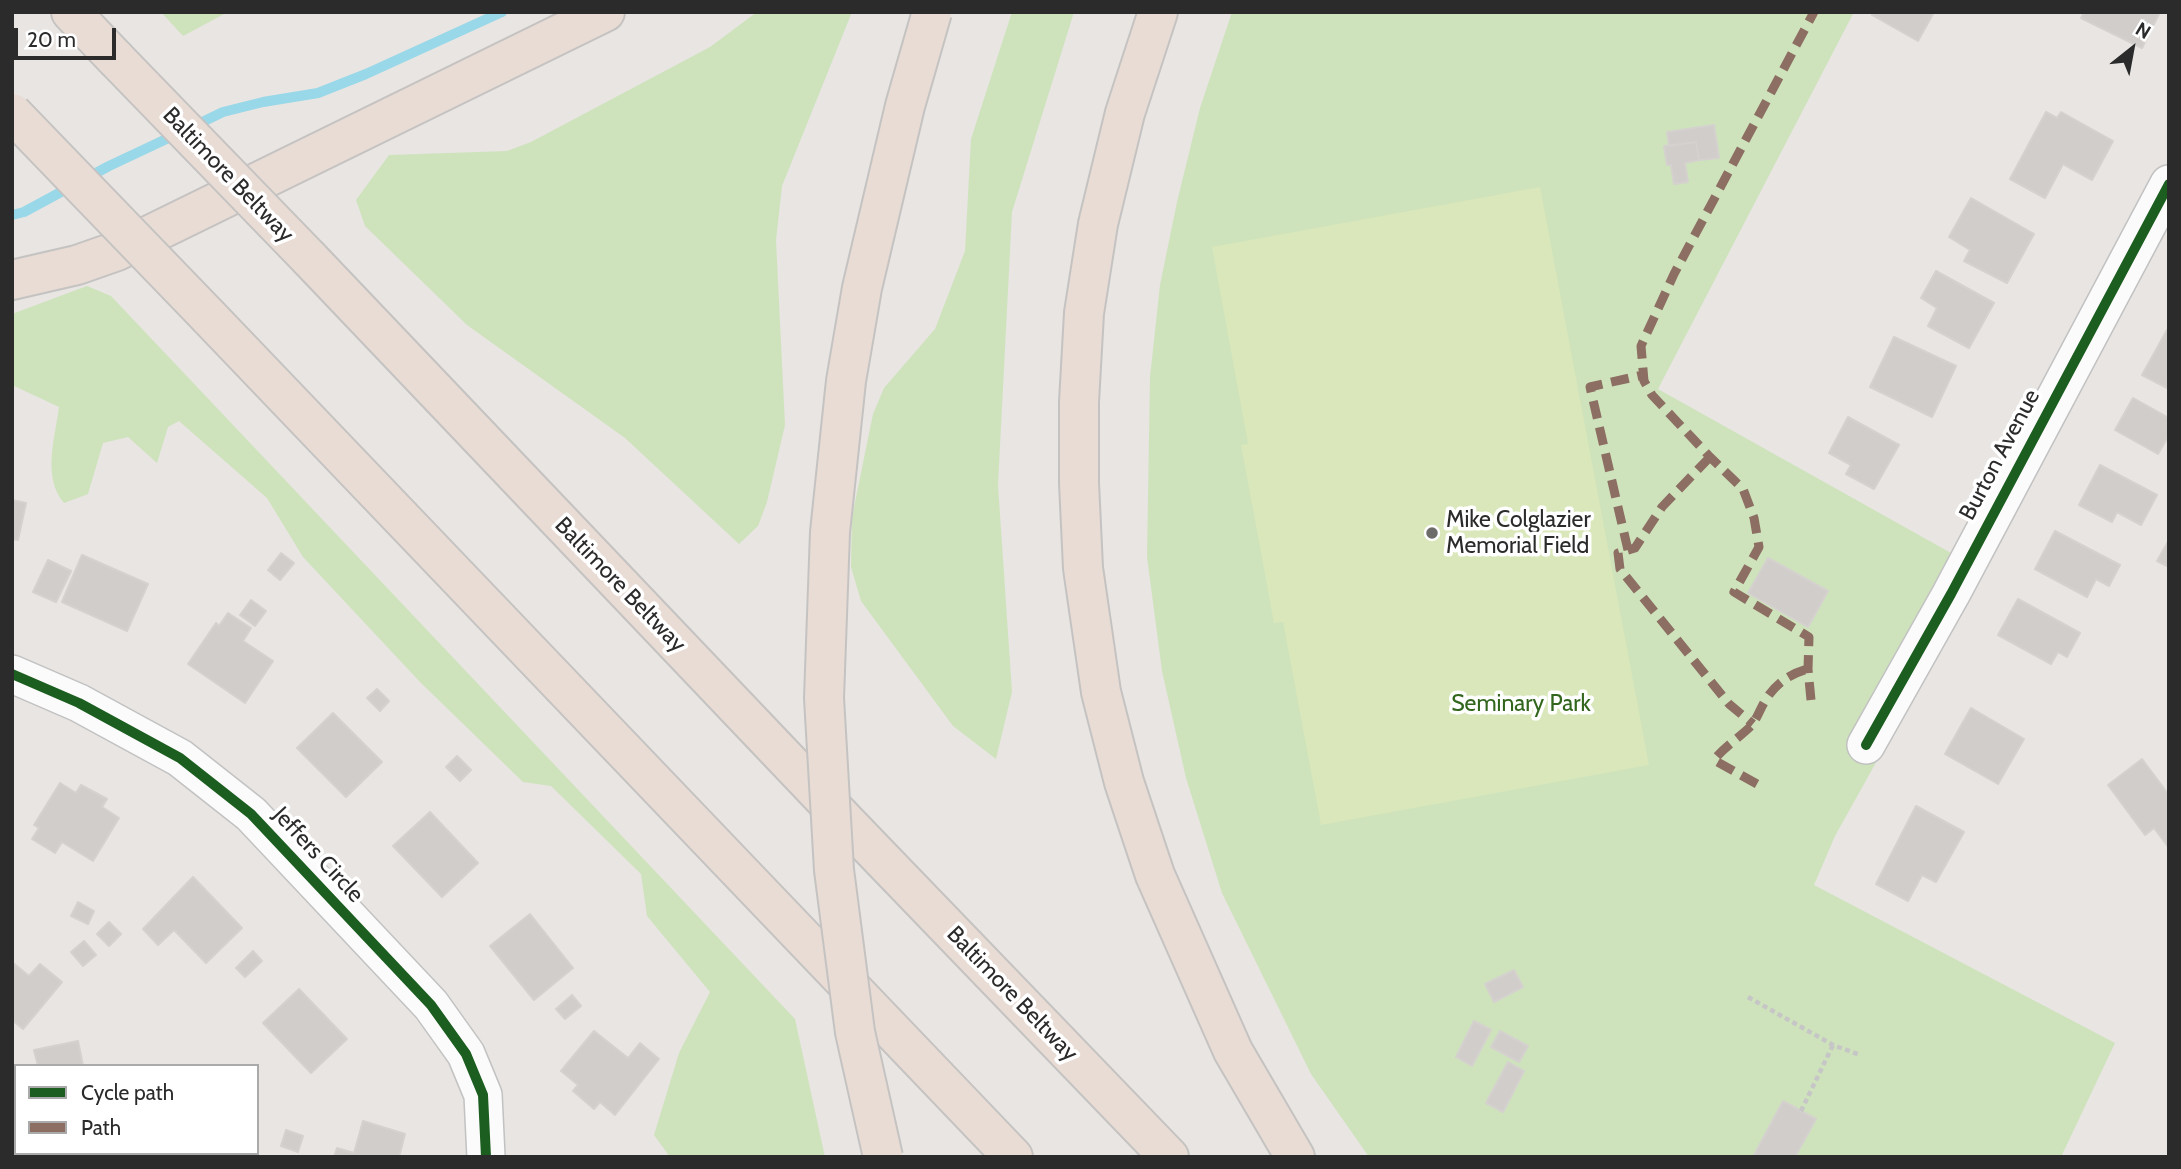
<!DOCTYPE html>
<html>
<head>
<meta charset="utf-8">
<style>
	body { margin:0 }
	#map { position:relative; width:2181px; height:1169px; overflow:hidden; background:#e8e5e2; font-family:Cabin,sans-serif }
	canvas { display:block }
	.frame { position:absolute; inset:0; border:14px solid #2b2b2b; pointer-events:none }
	.legend { position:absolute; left:14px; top:1064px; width:245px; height:91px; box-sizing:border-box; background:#fff; border:2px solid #aaa; margin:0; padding:9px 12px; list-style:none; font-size:21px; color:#2b2b2b }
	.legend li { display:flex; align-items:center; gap:14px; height:35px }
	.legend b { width:35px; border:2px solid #aaa }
	.north { position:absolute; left:2097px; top:14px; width:70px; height:70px; -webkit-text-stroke:5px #fff; paint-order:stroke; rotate:31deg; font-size:19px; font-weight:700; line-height:28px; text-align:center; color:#2b2b2b }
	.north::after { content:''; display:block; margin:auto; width:24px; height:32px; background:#2b2b2b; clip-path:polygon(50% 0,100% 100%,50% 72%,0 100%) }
	.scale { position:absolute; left:14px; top:28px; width:102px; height:32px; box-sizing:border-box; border:4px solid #2b2b2b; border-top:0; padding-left:9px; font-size:21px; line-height:24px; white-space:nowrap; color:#2b2b2b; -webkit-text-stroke:5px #fff; paint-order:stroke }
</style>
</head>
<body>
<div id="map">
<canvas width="2181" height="1169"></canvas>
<div class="frame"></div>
<ul class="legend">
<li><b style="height:9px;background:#1b5e20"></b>Cycle path</li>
<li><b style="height:9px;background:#8d6e63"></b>Path</li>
</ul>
<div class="north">N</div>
<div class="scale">20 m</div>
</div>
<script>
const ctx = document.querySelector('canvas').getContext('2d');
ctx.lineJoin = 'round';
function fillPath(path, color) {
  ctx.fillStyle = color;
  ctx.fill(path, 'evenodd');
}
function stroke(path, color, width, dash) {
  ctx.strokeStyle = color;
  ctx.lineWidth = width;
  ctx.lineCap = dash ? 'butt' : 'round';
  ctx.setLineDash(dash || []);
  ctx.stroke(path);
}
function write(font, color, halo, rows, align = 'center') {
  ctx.font = font + ' Cabin,sans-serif';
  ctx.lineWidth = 7;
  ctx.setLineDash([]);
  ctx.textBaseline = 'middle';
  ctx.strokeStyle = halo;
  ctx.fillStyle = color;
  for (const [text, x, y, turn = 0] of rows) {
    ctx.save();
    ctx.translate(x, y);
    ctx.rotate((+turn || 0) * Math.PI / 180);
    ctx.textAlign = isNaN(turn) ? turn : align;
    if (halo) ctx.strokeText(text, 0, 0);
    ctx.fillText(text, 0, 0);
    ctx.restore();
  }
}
const green = new Path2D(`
	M161,12H228L183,36Z
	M757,12H852L782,186L776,240L785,425L767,502L758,526L739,544L625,438L467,325L365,226L356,200L389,155L507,151L531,142L710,47Z
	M1012,12H1074L1012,212L998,485L1012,692L996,759L953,726L861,601L851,567L852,517L873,414L884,388L935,329L965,251L971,139Z
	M1232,12H1854L1658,389L1951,553L1878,686L1908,705L1835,836L1814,885L2115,1043L2061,1157H1369L1311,1074L1222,893L1186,778L1162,671L1147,557L1150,377L1160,285L1177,202L1200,108Z
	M87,286L111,296L795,1019L825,1157H670L654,1135L679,1053L710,992L647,916L641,874L551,786L523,782L420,682L303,557L267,498L179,421L168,427L157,463L128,437L103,443L88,494L64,503C42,477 55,438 59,407L12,385V314Z`);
const pitch = new Path2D(`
	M1540,187L1649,765L1321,825L1283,622L1274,623L1241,445L1248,444L1212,247Z`);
const stream = new Path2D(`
	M192,127L223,112L263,102L318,93L366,74L502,12
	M12,215L24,212L109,166L177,134`);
const building = new Path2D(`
	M1873,12H1934L1918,41L1872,15Z
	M2084,12H2160L2142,48L2081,18Z
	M2046,112L2057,118L2061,112L2113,141L2092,180L2063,164L2045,198L2010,179Z
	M1714,125L1719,158L1699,160L1696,142L1669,146L1667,132Z
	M1696,142L1699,160L1685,163L1688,182L1674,184L1671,165H1667L1664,146Z
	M1971,198L2034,234L2007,283L1964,261L1970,250L1949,237Z
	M1936,271L1994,303L1969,348L1928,326L1937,308L1921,298Z
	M2167,330L2169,331V389L2142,375Z
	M1894,337L1956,366L1932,417L1870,387Z
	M2133,398L2169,418V435L2158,454L2115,430Z
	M1848,417L1899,445L1874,489L1846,474L1851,465L1829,453Z
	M2100,465L2157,495L2141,525L2117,512L2112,522L2079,505Z
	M12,500L26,503L18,540L12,539Z
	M2055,531L2120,565L2109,586L2096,579L2087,597L2035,569Z
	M2169,540V567L2157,561Z
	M281,553L294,563L280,580L268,570Z
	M82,555L148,584L127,631L62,602Z
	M1768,558L1828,591L1808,627L1748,593Z
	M48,560L71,571L56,602L33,592Z
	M2018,599L2080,633L2067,657L2058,652L2051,664L1998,635Z
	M251,600L266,611L255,626L240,615Z
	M228,613L251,628L243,641L273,661L245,703L188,664L216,623L219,626Z
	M377,689L389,701L380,711L367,698Z
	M1971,708L2024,739L1998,784L1945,754Z
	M333,713L382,762L346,797L297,748Z
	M457,756L471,770L460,781L446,767Z
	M2142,759L2169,795V848L2154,828L2145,835L2108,785Z
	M60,783L76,793L81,785L107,799L102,807L119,818L93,861L62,842L55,853L32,839L39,828L34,825Z
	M1916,806L1964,832L1936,882L1922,875L1908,901L1876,884Z
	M430,812L478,863L442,897L393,846Z
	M193,877L242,928L206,963L174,930L158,945L143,929Z
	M78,902L94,911L88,924L71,916Z
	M530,914L573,968L534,1000L490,946Z
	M109,922L121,934L109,946L97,934Z
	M84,941L96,955L83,966L71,952Z
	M253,951L262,961L245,977L236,968Z
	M12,962L29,976L40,964L62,982L23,1029L12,1020Z
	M1514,970L1523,987L1494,1002L1485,984Z
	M299,989L347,1039L311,1073L263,1023Z
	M572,995L581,1006L565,1019L556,1009Z
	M1474,1021L1491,1030L1472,1066L1456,1057Z
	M594,1031L628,1058L640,1043L659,1059L615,1115L600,1102L594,1109L573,1091L578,1085L561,1071Z
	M1500,1031L1528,1046L1519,1062L1491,1047Z
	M78,1041L83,1066H38L34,1050Z
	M1508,1062L1524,1071L1503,1112L1486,1103Z
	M1783,1101L1816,1119L1795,1157H1753Z
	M363,1121L405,1134L399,1157H334L337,1148L354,1153Z
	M286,1130L303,1136L298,1152L281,1146Z`);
const path = new Path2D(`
	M1748,997L1833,1045L1860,1055
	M1801,1111L1833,1045`);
const minor = new Path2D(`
	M12,674L79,703L180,758L251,814L431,1005L466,1054L483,1095L486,1157
	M1866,745L1951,594L2169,184`);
const motorway = new Path2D(`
	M71,12L116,59
	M1158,12L1125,113L1098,224L1084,313L1079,402V483L1083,568L1101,692L1124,782L1155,875L1233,1051L1295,1157
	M309,258L847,823L1169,1157
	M12,280L77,265L117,251L605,12
	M209,317L1013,1157`);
const motorwayBridge = new Path2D(`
	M116,59L309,258
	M12,113L209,317
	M883,1157L855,1032L834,870L824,698L830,532L846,381L862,288L905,106L932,12`);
const quiet = new Path2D(`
	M1710,457L1662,507L1635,548L1618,553L1620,569L1729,704L1753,724
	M1628,550L1590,387L1643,375
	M1811,700L1808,669L1809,637L1734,592L1759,547L1754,518L1743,489L1710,457L1652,395L1644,381L1641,346L1674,274L1814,12
	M1757,784L1714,760C1725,746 1739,738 1751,726C1757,719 1760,709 1765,701C1775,684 1789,674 1808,669`);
const cycleway = new Path2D(`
	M12,674L79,703L180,758L251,814L431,1005L466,1054L483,1095L486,1157
	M1866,745L1951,594L2169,184`);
const markers = [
	[1432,533,7,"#6d6c6b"]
];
const streetNames = [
	["Baltimore Beltway",228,175,46],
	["Burton Avenue",2000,455,-62],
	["Baltimore Beltway",620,585,46],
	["Jeffers Circle",318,855,47],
	["Baltimore Beltway",1012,994,46]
];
const poiNames = [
	["Mike Colglazier",1446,520],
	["Memorial Field",1446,546]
];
const parkNames = [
	["Seminary Park",1521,704]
];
fillPath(green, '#cee3bc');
fillPath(pitch, '#d9e7ba');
stroke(stream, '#98d8e8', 10);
fillPath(building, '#d0cdcb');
stroke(building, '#d4d1ce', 2);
stroke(minor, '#c2c2c2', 40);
stroke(motorway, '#c5c3c2', 42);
stroke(path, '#c6c6c6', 4.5, [5, 3.5]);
stroke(minor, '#fcfbfb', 37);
stroke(motorway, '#e8dcd5', 38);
stroke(motorwayBridge, '#c5c3c2', 42, []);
stroke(motorwayBridge, '#e8dcd5', 38);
stroke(quiet, '#8d6e63', 9, [18, 9]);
stroke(cycleway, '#1b5e20', 10);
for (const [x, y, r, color] of markers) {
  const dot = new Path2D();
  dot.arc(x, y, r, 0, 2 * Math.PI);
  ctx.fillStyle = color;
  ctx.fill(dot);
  stroke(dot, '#fff', 2.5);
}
write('23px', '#2b2b2b', '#fff', streetNames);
write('23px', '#2b2b2b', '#fff', poiNames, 'left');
write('23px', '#32661d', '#fff', parkNames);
</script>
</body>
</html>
